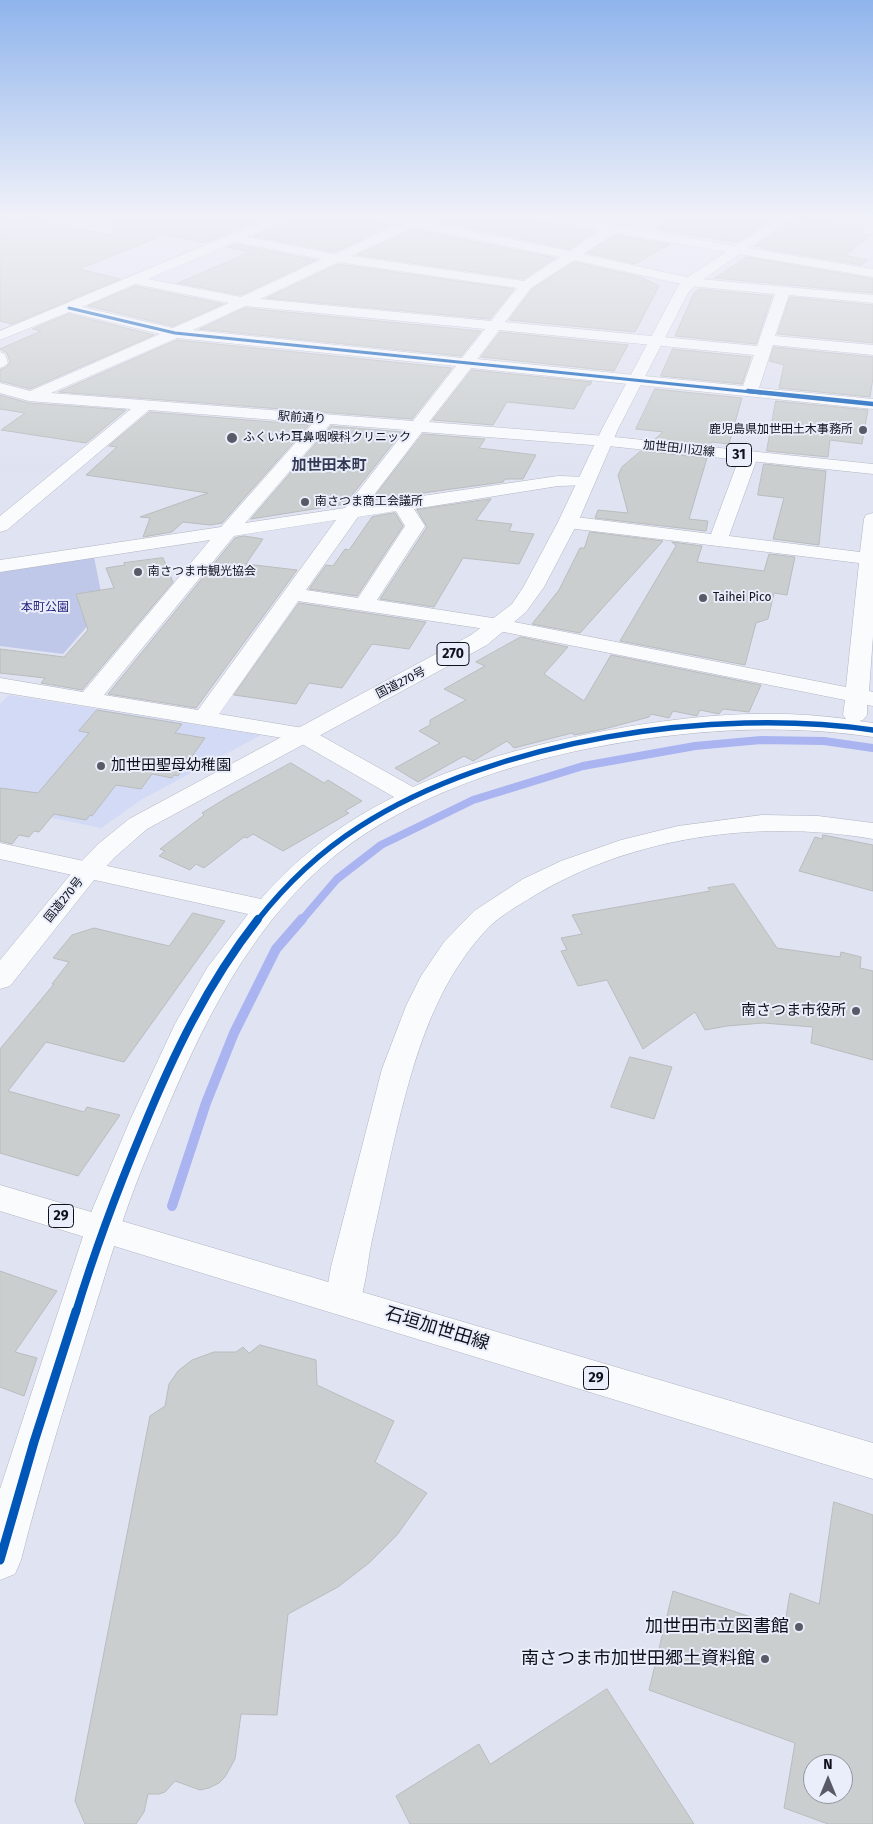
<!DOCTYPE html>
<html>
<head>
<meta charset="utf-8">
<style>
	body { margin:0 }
	#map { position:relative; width:873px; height:1824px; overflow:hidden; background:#e0e3f2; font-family:"Fira Sans",sans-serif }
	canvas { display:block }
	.north { position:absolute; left:803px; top:1754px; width:50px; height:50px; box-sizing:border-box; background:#eaedfa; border:1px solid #9295a1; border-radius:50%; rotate:0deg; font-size:14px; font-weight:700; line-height:20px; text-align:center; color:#0f111c }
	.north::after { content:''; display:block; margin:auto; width:18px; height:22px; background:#585a67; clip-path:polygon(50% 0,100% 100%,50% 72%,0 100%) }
</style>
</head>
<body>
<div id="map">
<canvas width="873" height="1824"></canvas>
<div class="north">N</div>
</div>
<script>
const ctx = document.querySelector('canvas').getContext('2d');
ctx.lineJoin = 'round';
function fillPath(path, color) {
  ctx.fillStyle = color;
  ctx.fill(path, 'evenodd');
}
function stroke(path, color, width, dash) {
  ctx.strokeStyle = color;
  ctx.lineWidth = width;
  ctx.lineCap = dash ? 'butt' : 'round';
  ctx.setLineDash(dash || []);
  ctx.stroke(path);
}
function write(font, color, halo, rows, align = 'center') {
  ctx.font = font + ' "Fira Sans","Noto Sans JP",sans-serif';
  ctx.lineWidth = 4;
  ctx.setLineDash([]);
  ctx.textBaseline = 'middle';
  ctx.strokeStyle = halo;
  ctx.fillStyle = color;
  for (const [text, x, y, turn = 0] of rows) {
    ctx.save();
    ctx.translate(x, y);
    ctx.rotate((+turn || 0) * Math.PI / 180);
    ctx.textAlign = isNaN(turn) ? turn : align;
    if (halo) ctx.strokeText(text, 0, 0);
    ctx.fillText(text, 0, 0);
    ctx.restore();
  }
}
const built = new Path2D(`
	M9,695L261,735L141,800L101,828L0,807V704Z`);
const green = new Path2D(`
	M94,557L104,607L63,654L0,646V572Z`);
const streamFar1 = new Path2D(`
	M301,921L337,879L381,845L473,800L583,766L695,746L761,740L824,741L873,748`);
const stream = new Path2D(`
	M172,1206L206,1103L234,1033L276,949L302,919`);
const building = new Path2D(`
	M11,217L34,219L111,235L113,217H267L205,243L165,235L79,269L120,279L12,324L0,321V221Z
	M291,217H372L376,222L393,225L335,252L253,236L288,222Z
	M415,217H536L544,223L596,231L570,249Z
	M578,217H621L612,223Z
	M659,217H756L772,220L737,242L658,230Z
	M809,219L865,227L861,230L865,231L861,234L872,235L845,255L868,260L862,265L761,248L763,247L755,246L788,222L799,224Z
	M413,229L555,258L524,279L357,255Z
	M615,235L670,244L635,264L588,253Z
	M235,244L316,260L241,295L178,283L250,252L227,247Z
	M747,257L873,279V293L715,278Z
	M574,262L641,277L659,286L635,332L509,320L532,289Z
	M338,264L514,289L490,319L267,298Z
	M135,286L223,304L173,326L88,306Z
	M700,289L772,296L756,344L675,336L694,293Z
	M790,297L873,305V343L778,334Z
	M245,308L481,331L461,356L200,329Z
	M69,314L154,335L30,389L0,381V370L6,367L10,362L7,353L0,349L41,331L33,329Z
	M500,332L628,345L614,371L481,357Z
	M177,340L452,368L412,419L59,392Z
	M774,347L873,357V378L870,397L779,388L784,365L770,361Z
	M673,349L751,357L742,384L661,376Z
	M472,370L592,382L590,385H587L574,409L507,402L493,425L433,420Z
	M655,389L742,398L729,444L712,442L711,445L655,439L663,432L636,429Z
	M0,395L29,403L126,410L86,443L1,430L25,413L0,409Z
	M776,401L868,410L862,444L830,440L828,457L767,451Z
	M150,412L309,425L222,523L210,525L183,522L172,532L143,537L150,518L140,517L208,493L86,475L117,447L109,446Z
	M331,426L402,432L345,504L251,519Z
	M423,434L485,439L479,448L536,455L523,479H505L503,482L372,500Z
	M641,451L707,458L689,519L708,521L706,531L595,518L598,510L628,513L618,475L622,467Z
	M764,464L826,471L819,545L773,539L784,498L758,495Z
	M491,499L476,520L512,524L509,531L534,534L519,564L463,558L434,607L380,599L427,527L417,510Z
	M395,513L403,526L357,596L309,589L326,565L333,566L345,549L349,550L372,517Z
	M590,532L663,541L580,633L532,624L559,590L580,548H584Z
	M244,536L263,539L246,564L297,570L196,708L108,694L235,538Z
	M672,542L702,546L697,562L764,571L769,554L795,557L787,595L774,593L768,619L756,623L745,665L620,641L676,546Z
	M163,558L173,582L82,690L41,683L45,678L0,673V649L64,657L88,630L76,594L114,588L106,568L125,565L124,563Z
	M299,603L426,622L409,649L372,644L342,688L309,683L296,704L234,695Z
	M521,637L568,647L544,674L584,701L611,655L761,685L749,712L723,709L719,714L700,710L697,716L673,711L669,718L651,714L649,717L604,729L574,735L572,733L514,748L507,741L473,761L464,756L418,782L395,768L440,743L419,731L430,725V720L466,700L444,689L485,666L476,662Z
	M97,710L182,724L175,733L205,738L178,776L174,775L172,778L152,774L141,789L116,785L92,816L90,815L86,820L54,814L39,832L34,831L29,837L19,835L12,844L0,841V788L38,793L89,733L79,731Z
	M291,763L324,783L328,780L362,801L345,811L349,813L283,851L253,834L247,838L244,837L204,868L196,864L190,870L159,856L165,851L160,849L204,815L202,813L228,797Z
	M823,835L873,845V891L799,871L815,837L822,839Z
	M734,884L777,948L840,957L841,952L861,957L860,968L873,971V1060L811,1043L813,1027L763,1023L727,1026L705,1030L695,1012L643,1049L607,980L578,986L561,951L567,950L561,938L582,934L572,915L710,891L708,888Z
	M193,913L225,921L124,1062L46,1042L8,1091L84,1112L87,1107L120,1115L78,1176L0,1153V1049L54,984H52L69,962L53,958L72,935L94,928L169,946Z
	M630,1057L672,1067L654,1119L611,1107Z
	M0,1271L57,1291L15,1352L37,1358L24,1396L0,1387Z
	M260,1345L316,1360L317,1385L394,1421L375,1462L427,1493L397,1535L369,1563L338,1587L288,1614L277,1715L241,1714L235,1759L225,1777L219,1783L209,1788L200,1790L175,1781L165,1792L159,1794H148L144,1812L136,1824H85L75,1801L150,1416L165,1406L169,1384L178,1371L192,1360L214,1352H236L243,1347L249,1353Z
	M834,1502L873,1515V1824H828L784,1808L795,1743L649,1690L673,1591L784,1628L790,1593L819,1604ZM813,1764H843V1794H813Z
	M607,1689L694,1824H410L396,1796L479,1744L490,1764Z`);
const minor = new Path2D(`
	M272,217H289L287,220L247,237L335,254L399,224L376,220L374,217C386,217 411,215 420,221L570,251L601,230L544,221L538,217H566L873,269V277L615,233L583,254L690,278L873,295V303L789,295L775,336L873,345V355L773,345L759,388L873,399V409L471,368L429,422L605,436L611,437L614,441L611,445L605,446L422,432L367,504L558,476L591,477L594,481L591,485L558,486L414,509L425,526L377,600L499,619L846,687L859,563L568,528L561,526L558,522L561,518L568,516L711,534L740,456L743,452L749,451L755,452L758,456L729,536L860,552L864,519L866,515L873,513V636L869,691L873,692V706L867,705V715L863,720L859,721L873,723V737C778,723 684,730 591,748C501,766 410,797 337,854C256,919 209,1011 169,1104C153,1141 137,1179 124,1217C111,1253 101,1290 89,1326C65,1404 41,1481 21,1560L15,1574L0,1580V1489L90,1215L131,1118L175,1024L207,968L248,914L0,859V843L261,899C298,856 343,822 394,797L295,740L0,692V678L83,692L210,540L0,572V560L221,527L313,423L149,410L7,530L0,532V516L131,409L29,401L0,393V383L30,391L160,334L69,312L0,340V331ZM413,227L560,257L524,281L351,256ZM235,242L322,259L241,297L148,279ZM574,260L690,286L775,294L757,346L505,322L531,288ZM338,262L517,288L491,321L260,299ZM135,284L229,303L173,328L82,307ZM245,306L485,329L462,358L193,330ZM499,330L754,355L743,386L477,359ZM177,338L456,366L413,421L51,393ZM330,424L406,430L345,508L245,523ZM396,511L405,526L358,598L306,590L358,517ZM336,520L198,710L104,695L234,536ZM298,601L499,631L845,700L843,715L846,719C748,705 643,721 547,743C502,754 456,767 413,787L309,729L219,714Z
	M0,352L5,354L8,363L5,366L0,368Z
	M762,815L818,816L873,823V839C759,819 632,836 532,897C517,906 500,916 488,928C450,968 429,1016 413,1068C396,1124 385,1183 372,1240C367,1263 366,1290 356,1312L343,1316L330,1312L325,1301L331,1267L382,1069L406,1006L421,976L444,942L474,911L523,879L561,861L621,840L678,826Z`);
const major = new Path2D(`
	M605,436L873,464V474L599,445L596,441L599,437Z
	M0,1185L873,1443V1479L0,1211Z`);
const highway = new Path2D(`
	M779,217H793L695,285L688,293L618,429L578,522L544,587L526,612L487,645L147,829L115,857L98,875L10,986L0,989V960L80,863L97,845L129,819L471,635L512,604L524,586L558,522L602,429L677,288L685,279Z`);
const cyclewayFar4 = new Path2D(`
	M69,308L175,333L761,393`);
const cyclewayFar3 = new Path2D(`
	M748,391L873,404`);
const cyclewayFar2 = new Path2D(`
	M257,921C286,884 320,852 359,827C495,739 715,707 873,730`);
const cyclewayFar1 = new Path2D(`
	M76,1312C95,1250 117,1191 142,1131C173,1055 207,984 258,919`);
const cycleway = new Path2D(`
	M0,1560L34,1442L76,1311`);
const markers = [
	[863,430,5,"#585a67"],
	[232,438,6,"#585a67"],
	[305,502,5,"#585a67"],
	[138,572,5,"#585a67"],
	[703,598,5,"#585a67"],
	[101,766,5,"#585a67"],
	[856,1011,5,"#585a67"],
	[799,1627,5,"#585a67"],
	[765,1659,5,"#585a67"]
];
const farStreetnames = [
	["駅前通り",302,418,4],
	["加世田川辺線",679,449,6],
	["国道270号",401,683,-27],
	["国道270号",64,900,-51]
];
const farPoinames = [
	["鹿児島県加世田土木事務所",853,430,"right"],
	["ふくいわ耳鼻咽喉科クリニック",243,438],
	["南さつま商工会議所",315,502],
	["南さつま市観光協会",148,572],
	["Taihei Pico",713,598]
];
const farParknames = [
	["本町公園",45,608]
];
const shields = [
	[739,455,25],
	[453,654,32],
	[61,1216,25],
	[596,1378,25]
];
const shieldNames = [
	["31",739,455],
	["270",453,654],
	["29",61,1216],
	["29",596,1378]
];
const farQuarternames = [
	["加世田本町",329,466]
];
const poiNames = [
	["加世田聖母幼稚園",111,766],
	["南さつま市役所",846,1011,"right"]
];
const nearStreetnames = [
	["石垣加世田線",437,1329,17]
];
const nearPoinames = [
	["加世田市立図書館",789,1627],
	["南さつま市加世田郷土資料館",755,1659]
];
fillPath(built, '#d3daf6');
fillPath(green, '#c0c8ea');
stroke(streamFar1, '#a9b4f1', 8);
stroke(stream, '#a9b4f1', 10);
fillPath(building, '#cacece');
stroke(building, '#b9bcbd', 1);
stroke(minor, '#b1b4c0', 1);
stroke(major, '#b1b4c0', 1);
stroke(highway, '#b1b4c0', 1);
fillPath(minor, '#fafbfd');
fillPath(major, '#fafbfd');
fillPath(highway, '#fafbfd');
stroke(cyclewayFar4, '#0057b8', 3);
stroke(cyclewayFar3, '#0057b8', 4.5);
stroke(cyclewayFar2, '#0057b8', 5.5);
stroke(cyclewayFar1, '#0057b8', 8);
stroke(cycleway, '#0057b8', 9);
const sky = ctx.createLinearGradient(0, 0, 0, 472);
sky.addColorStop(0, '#8fb4ec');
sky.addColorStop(0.46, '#f1f2f9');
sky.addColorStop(1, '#f1f2f900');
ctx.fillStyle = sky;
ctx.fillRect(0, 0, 873, 472);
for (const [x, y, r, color] of markers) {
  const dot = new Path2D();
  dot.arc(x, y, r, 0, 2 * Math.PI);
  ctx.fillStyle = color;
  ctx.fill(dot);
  stroke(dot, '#eaedfa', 2);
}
write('12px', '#0f111c', '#eaedfa', farStreetnames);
write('12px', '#0f111c', '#eaedfa', farPoinames, 'left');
write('12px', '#24247f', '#eaedfa', farParknames);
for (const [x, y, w] of shields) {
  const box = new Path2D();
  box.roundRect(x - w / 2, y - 11.5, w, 23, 4);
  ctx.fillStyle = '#eaedfa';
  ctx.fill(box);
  stroke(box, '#0f111c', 1);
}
write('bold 14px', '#0f111c', null, shieldNames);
write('bold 15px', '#353a54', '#eaedfa', farQuarternames);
write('15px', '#0f111c', '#eaedfa', poiNames, 'left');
write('18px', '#0f111c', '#eaedfa', nearStreetnames);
write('18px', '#0f111c', '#eaedfa', nearPoinames, 'right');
</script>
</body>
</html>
